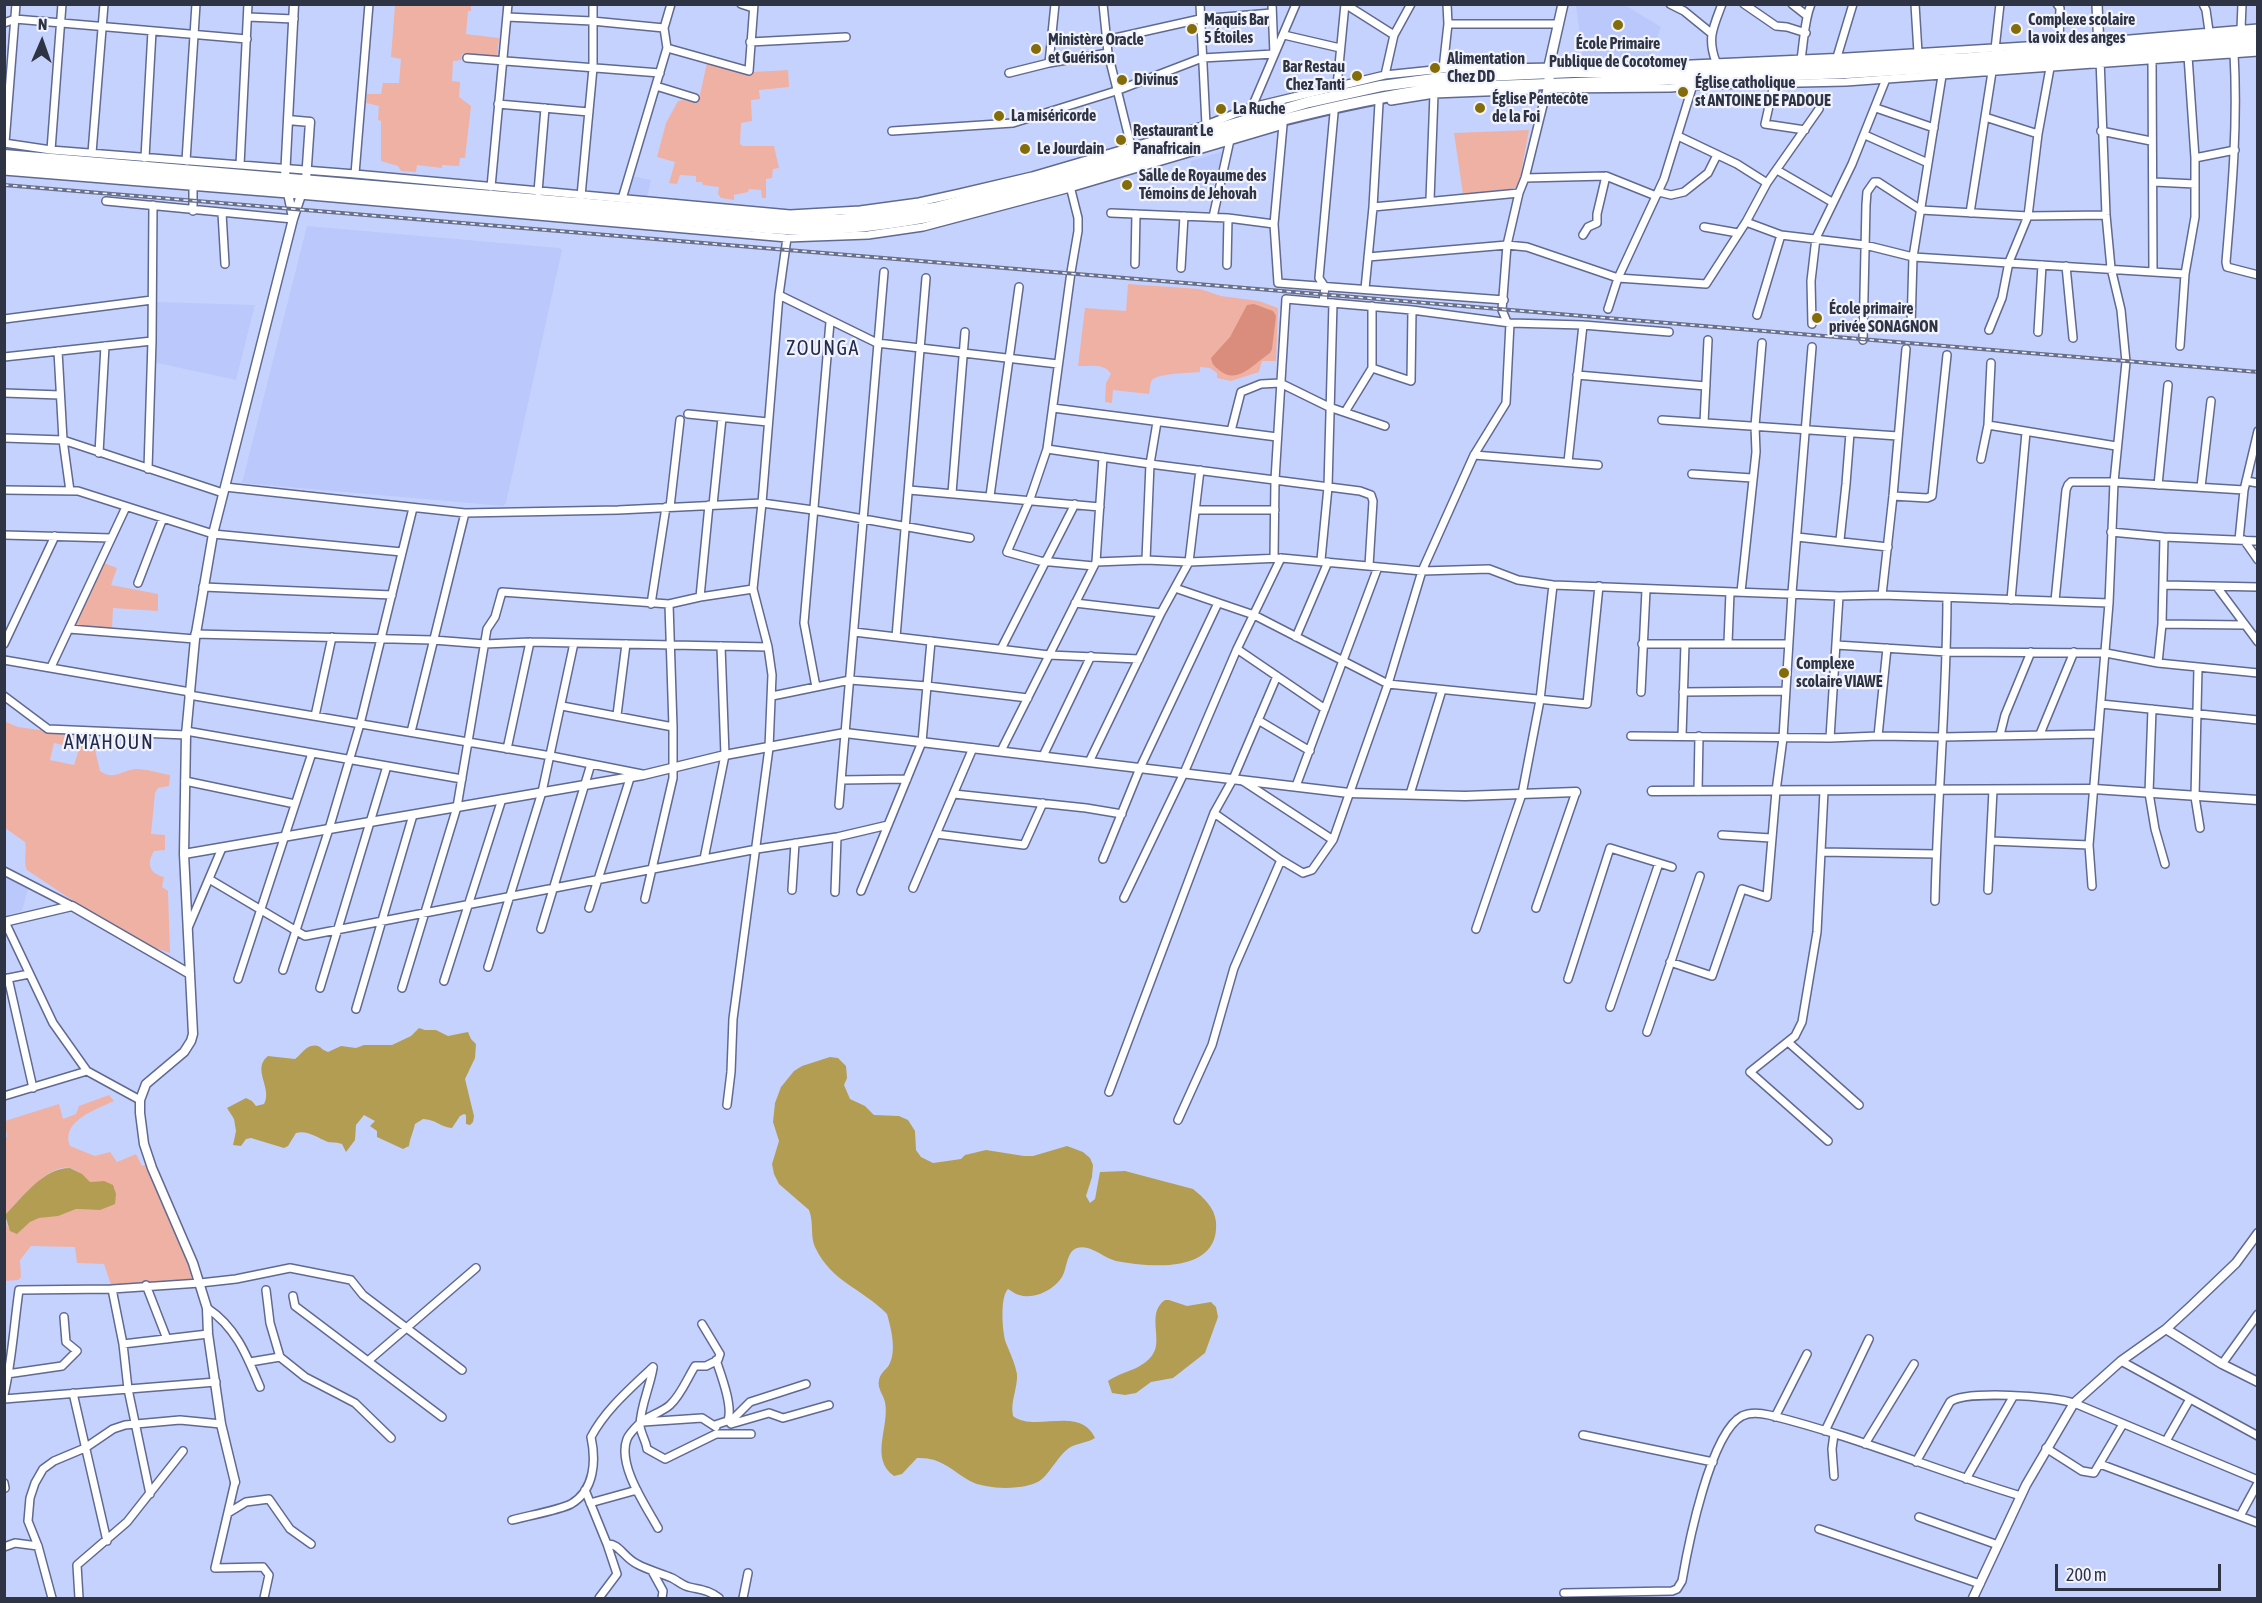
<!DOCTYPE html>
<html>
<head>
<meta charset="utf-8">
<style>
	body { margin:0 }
	#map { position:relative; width:2262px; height:1603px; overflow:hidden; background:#c6d2fe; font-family:"Asap Condensed",sans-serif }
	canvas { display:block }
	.frame { position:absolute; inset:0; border:6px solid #2f3445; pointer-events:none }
	.north { position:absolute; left:12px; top:12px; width:60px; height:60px; -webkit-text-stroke:4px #f2f4fd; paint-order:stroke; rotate:2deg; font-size:16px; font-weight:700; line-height:24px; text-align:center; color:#2f3445 }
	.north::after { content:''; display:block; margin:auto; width:21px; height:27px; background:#2f3445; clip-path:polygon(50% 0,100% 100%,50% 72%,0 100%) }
	.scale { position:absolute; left:2055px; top:1564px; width:166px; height:27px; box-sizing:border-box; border:3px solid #2f3445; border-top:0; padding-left:8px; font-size:18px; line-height:21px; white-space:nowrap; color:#2f3445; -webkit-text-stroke:4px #f2f4fd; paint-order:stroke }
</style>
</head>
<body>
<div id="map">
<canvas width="2262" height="1603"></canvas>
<div class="frame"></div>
<div class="north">N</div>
<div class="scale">200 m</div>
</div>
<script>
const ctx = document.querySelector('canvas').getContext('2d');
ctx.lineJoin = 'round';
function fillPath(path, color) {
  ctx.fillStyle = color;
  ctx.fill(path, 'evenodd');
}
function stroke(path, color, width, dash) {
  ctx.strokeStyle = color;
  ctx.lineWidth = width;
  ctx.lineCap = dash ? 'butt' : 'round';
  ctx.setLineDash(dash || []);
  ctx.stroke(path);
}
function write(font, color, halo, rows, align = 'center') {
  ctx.font = font + ' "Asap Condensed",sans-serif';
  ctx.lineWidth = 4.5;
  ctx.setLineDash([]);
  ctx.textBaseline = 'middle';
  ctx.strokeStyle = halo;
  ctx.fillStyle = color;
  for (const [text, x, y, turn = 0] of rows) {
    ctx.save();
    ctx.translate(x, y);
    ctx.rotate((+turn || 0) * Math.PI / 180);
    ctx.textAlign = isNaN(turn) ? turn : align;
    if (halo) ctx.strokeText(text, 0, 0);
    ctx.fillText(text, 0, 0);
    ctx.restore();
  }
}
const built = new Path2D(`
	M1576,5H1625L1661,27L1649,60H1583Z
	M1224,151L1213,189H1202L1188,185L1191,161Z
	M632,176L651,180L647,198L626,196Z
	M307,226L559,248L562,250L506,503L503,506L242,483Z
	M157,302L255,305L236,380L157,363Z
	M5,876L28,889L22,911L5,916Z`);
const green = new Path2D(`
	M395,5H471V11H468L466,34L499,38L497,57L462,54L461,60L453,61L452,81L460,82L459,97L471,106L465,158H460L459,166L442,165V168L417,165L416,172L401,171L398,166L381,161V121L378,120L379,106L366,103L367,94H381L383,83H399L401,59L391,57Z
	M707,63L749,75L753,72L788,70L789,87L759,90L760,99L751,100L752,121L741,123L740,144L743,146H774L779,168L773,169L772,178L766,179V198H762L761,190L749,189L748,192L734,195V200L721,198L718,194L719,187L703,185L702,182H696V176L680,175L677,184L669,183L675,162L657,157L666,123L678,101L683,100L698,103Z
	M1529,130L1519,183L1516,188L1463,194L1454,133Z
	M1128,284L1200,289L1221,296L1259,301L1278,308L1276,361H1262L1259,372L1231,381L1217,378V373L1210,368L1200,367V372C1190,373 1159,373 1152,380C1150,383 1150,390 1149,394L1113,390L1112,403L1105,402L1106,383L1111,374C1105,363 1090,366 1078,366L1085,308L1126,311Z
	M104,563L117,568L111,585L158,594V611L113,608L112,629L75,626Z
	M6,722L18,727L75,735L71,747L54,743L50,760L74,765L82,740L92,737L100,771C114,781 122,770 136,769C147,769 159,773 170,775L169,786L158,788L155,793L151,834L165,835V850L154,851C146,864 150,874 164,877L162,887L168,891L170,953L152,947L75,902L27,870C23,862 27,851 25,842L5,828Z
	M109,1095L114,1101C97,1109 60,1121 70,1146L95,1156L110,1152L117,1162L136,1154L142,1166L148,1164L192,1271L191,1279L111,1285L104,1264L77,1263L75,1247L31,1246L20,1260L21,1277L18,1280L5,1281V1219L8,1227L17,1234L30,1222L39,1218L76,1209L100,1210L104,1181L90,1182C84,1177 79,1171 71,1168C49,1162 19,1201 5,1215L4,1138L7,1137L5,1121L59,1104L63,1119L76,1114L79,1106Z`);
const forest = new Path2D(`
	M1254,304L1273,311L1276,316L1272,349L1270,353C1254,363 1238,386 1219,370C1214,366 1212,364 1211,358L1230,337L1247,305Z`);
const water = new Path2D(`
	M419,1028L425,1030H436L448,1036L468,1032L471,1039L476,1044L475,1058L465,1079L474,1116L473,1122L470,1125L466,1124V1115L464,1114L460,1116L452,1128C442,1128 435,1119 423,1119L415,1124C413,1133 410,1138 409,1146L403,1149L377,1137V1131L370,1126L375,1121L364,1115L356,1125L355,1140L346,1152L342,1144C337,1142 333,1143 328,1142C317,1138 308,1130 296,1133L288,1146L284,1148L251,1138L246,1139L241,1146L233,1145L236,1131L234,1119L227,1108L246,1098L252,1101L256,1106L264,1104C273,1088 251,1069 268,1056L295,1059C302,1054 308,1041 320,1047C322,1049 325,1051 328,1052L341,1046L356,1048L364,1045H392L411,1036Z
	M830,1057L838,1058L846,1066L847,1078L844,1085L850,1099L865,1106L874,1115L899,1116L908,1120L915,1131L916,1150L921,1157L933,1163L961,1159L965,1155L986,1150L1024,1156H1033L1067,1146L1083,1152L1090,1158L1093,1165L1092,1177L1086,1196L1090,1203L1095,1199L1100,1172L1125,1171L1193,1189C1203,1197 1215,1208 1216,1222C1220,1275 1148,1267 1116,1261C1103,1258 1091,1244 1077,1248C1067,1251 1067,1267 1063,1275C1056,1289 1035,1300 1019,1295C1015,1294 1012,1291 1008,1289C1000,1296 1002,1332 1006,1343C1010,1353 1015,1363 1017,1374C1018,1388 1010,1401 1013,1416C1035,1433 1080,1405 1095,1438C1087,1443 1077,1443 1069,1448C1058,1456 1052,1470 1042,1479C1028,1491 986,1490 970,1481C951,1470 941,1457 917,1458L902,1474L894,1476C869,1458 890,1427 885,1402C883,1394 877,1388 879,1380C880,1373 886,1370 889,1365C897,1351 891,1328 887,1314C862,1288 832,1283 815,1247C810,1236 814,1223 809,1210L779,1184L774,1174L772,1164L779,1141L773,1122L775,1103L781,1087L794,1071L802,1066Z
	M70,1168L82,1174L90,1182L104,1181L113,1185L116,1194L115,1204L100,1210L76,1209L58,1216L39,1218L30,1222L17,1234L10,1231L5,1215C23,1197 43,1168 70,1168Z
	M1165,1300H1169L1187,1306L1211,1302L1216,1307L1218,1317L1205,1353L1173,1378L1151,1382L1136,1393L1125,1395L1112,1393L1108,1381C1122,1371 1143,1370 1153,1354C1163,1339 1146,1313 1165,1300Z`);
const minor = new Path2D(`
	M741,4L753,8
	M1103,4L1108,53L1131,146
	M1200,4L1206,125
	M1345,4L1394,35
	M1670,4L1684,11L1711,33
	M1744,4L1776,26L1787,27L1806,33
	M1792,4L1806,15
	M1915,4L1918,53
	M2057,4L2060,8L2059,43
	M2203,4L2206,10L2209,31
	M248,17L294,19
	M507,17L592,21L664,28
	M4,23L15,19L247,39
	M1448,24H1559
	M2241,29L2242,4
	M1284,35L1340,48
	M1106,40L1200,19L1272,13
	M750,42L846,37
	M667,48L749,71L754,4
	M1995,49L2000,4
	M2234,53C2238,124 2232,192 2226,262L2227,267L2258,275
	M1837,57L1853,4
	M467,58L660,73
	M1801,59C1804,41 1804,21 1811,4
	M2152,59L2153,271
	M1716,62C1707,38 1713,28 1722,4
	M1049,63L1055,4
	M1443,69L1448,24L1447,4
	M1009,73L1049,63L1108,53
	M1385,75L1394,35L1411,4
	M1774,84L1765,124L1805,130
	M656,86L695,98
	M1337,86L1345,4
	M1549,89L1670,88L1708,85L1846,82L2258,52
	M1391,101L1434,94L1535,90
	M498,104L589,112
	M1252,107L1296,4
	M1876,108L1934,128
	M1985,117L2038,134
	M1283,125L1274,224L1278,283L1504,300
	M892,131L1013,123L1116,91L1202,58L1274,54L1272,4
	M2101,131L2151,141
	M1865,135L1928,163
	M1678,136L1737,164L1767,183
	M4,143L51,150L355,174L790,214L860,210L919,202L960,193L1032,176L1206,125L1252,107L1385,75L1443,69L1670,65L1847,57L2107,41L2258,28
	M5,143L16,4
	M51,150L62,4
	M92,153L104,4
	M145,158L152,31
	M2195,158L2235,150
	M186,161L196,4
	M240,165L248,4
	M1777,170L1832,202
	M4,171L288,194L787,238L868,235L923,227L1070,188L1280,126
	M355,174L369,4
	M1525,178L1606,176L1656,196L1659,192L1671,195L1684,192L1708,173L1717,155
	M2154,182L2195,184
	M1070,186L1078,218V231L1071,272L1047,449L1030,499L1007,552L1040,561L1094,566
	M491,187L508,4
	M538,192L545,108
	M581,196L593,68V4
	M622,199L667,48L664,28L671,4
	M1430,200L1434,94
	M106,201L293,219
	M1373,207L1519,193
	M193,211V187
	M222,213L225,264
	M1111,213L1228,218L1274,224
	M1970,213L1992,72
	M1213,217L1230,140
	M1746,222L1781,235L1865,245L1913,257L2185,274
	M1704,227L1738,233
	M1583,235L1588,227L1597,223V214L1606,176
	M1368,257L1507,245L1527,247L1618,278L1706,284L1746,222L1767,183L1819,109
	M1135,264L1136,214
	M1227,265L1228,218
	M2066,266L2073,338
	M1181,268L1184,216
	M1365,289L1373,207L1379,103
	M779,295L877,343L1058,364
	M1323,302L1325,287L1319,278L1334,113
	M1608,309L1618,278L1664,179L1692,88
	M1757,315L1781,235
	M4,319L152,300
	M1507,322L1502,310L1507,245L1519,193L1525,178L1548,85
	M1812,324L1811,281L1816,238L1852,164L1886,79
	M1911,327L1913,257L1942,76
	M1989,330L2002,298L2009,262L2028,216L2038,134L2050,68
	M2038,332L2042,265
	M1863,340L1866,205L1867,192L1874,182H1878L1921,210L2028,216L2106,215
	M2180,346L2185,274L2195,217V158L2188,56
	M58,351L63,440L70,491
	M4,357L152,341
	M1372,368L1411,381L1412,310
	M1577,375L1706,386
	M4,393L60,395
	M1053,408L1277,437
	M1345,412L1372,368V306
	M688,414L768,422
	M1662,420L1898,436
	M1704,423L1708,340
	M1988,425L2116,446
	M1231,431L1241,392L1261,384L1280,383L1329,407L1385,426
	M4,438L63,440L223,493
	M1047,449L1150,464L1360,491L1371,495L1373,501L1369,566
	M99,453L105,346
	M1474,455L1598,465
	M1981,459L1988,425L1991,363
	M1568,462L1583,325
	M148,469L152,341L153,205
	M1692,474L1752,478
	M2246,481L2258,483
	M2158,485L2168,385
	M225,487L465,513L618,510L762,503L813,510L970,538
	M2201,487L2211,401
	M4,490L78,491L213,534L402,552
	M909,490L1100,507
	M952,493L965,332
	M990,496L1019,287
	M1893,496L1927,498L1932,496L1947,355
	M713,505L722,418
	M670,507L680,420
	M1196,510H1275
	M2111,532L2164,537L2258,541
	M4,535L111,538
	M1797,537L1888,547
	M1840,540L1846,484L1850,433
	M2239,540L2244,490L2258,431
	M2244,540L2258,560
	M1274,558L1275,480L1286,299L1412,310L1510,323L1583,325L1669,332
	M1146,560L1150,464L1157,422
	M1321,560L1328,487L1333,303
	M1096,562L1146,560L1189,562L1281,558L1422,571L1489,569L1518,580L1553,585L1839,596L1882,595L2109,603
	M138,583L163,518
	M2164,585L2258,587
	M203,587L392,595
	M2217,587L2258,642
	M1175,588L1254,615L1388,684L1587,704L1599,586
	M1741,592L1756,452L1755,426L1762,343
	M1882,595L1893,496L1906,349
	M700,597L709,505
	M2011,600L2026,432
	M2055,601L2066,490L2068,485L2071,482H2114L2244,490
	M1075,603L1161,613
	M651,604L666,507
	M2162,624L2244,625
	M69,629L195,639
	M854,632L1049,655L1139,659
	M195,634L433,640L485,644L530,642L768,647
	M896,637L926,278
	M1296,637L1328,562
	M1728,643L1730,592
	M4,644L55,536
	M1642,644H1788
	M1836,645L1947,652L2106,653L2158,663L2258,673
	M1001,649L1075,504
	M1237,649L1325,709
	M4,660L190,692
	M2158,663L2162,624L2164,537
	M51,667L126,507
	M2198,668L2195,797L2200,828
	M816,687L804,623L830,322
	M1641,692L1646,590
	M1683,692L1786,691
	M189,695L551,756L642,774
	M4,696L48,729L186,735
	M772,696L850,680L927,686L1028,698
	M2101,704L2258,720
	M562,706L673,727
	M2152,709L2149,793L2155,829L2165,864
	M617,715L626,644
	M315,716L332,637
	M1258,720L1310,751
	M186,731L462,779
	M411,732L465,513
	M2040,734L2074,652
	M2000,735L2005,715L2031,652
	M1631,736L1830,738L1878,736L1943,737L2098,734
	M1682,736L1685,644
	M1878,736L1887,648
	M1830,738L1839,596
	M507,749L530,642
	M1001,751L1096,562L1103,457
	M1043,756L1091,656
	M1089,762L1161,613L1189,562L1200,470
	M841,780L907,779
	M185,781L295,804
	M1243,781L1333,840
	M1296,786L1378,567
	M1698,791L1699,736
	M1824,791L1817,932L1802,1022L1795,1036L1750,1072L1828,1141
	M954,794L1086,808L1122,814
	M1410,794L1442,690
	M839,805L884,272
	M1214,813L1281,860L1303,873L1312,870L1333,840L1388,684L1422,571L1474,455L1506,403L1510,323
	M936,834L1024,845L1043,803
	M1722,835L1771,838
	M1991,841L2089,845
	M1821,852L1936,854
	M704,859L725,755L721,646
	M1103,859L1140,768L1218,603
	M4,871L72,906
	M209,879L305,936L757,849L837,837L888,825
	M2092,886L2089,845L2109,603L2114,482L2126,362L2121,310L2111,268L2106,215L2100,59
	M913,888L973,748
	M792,890L795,843
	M1988,890L1993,790
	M861,891L922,742L931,641
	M835,892L837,837
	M1124,898L1184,773L1237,649L1281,558
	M645,899L673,778V727L669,604
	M1935,901C1937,800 1947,699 1947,598
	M589,908L631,775
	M1536,908L1576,792
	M5,922L53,1023L87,1071L140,1100
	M188,928L222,848
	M541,929L591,764
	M1476,929L1522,794L1540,700L1553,585
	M1670,962L1712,976L1742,889L1767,897L1776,791L1783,738L1792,593L1812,347
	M488,967L542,792L574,643
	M283,970L329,829L360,724L413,508
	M8,978L33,1088
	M4,979L29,974
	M238,979L312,753
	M1568,979L1610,848L1672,867
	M444,981L502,799
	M320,988L387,766
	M402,988L457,807L487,629L495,617L502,592L669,604L700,597L753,589
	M1610,1007L1659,863
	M356,1009L413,815
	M1647,1032L1700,876
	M1788,1042L1859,1105
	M1109,1092L1214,813L1233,779L1277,676
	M4,1096L87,1071
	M727,1105L731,1072L733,1019L769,748L772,675L768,647L753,589L762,503L779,295L787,238
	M1178,1120L1212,1045L1234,968L1281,860
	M146,1285L167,1339
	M112,1289L123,1344L128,1389L150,1494
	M266,1290L270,1323L280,1357L305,1377L355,1403L391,1438
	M293,1296L295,1306L442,1417
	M207,1308C236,1327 247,1356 260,1387
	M123,1344L208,1334
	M716,1360C721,1375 733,1406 728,1420L731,1424L769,1413L783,1418L829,1405
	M368,1361L476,1268
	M2121,1361L2258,1436
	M250,1362L280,1357
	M2222,1364L2258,1314
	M653,1368C650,1387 640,1407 640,1426C641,1434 646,1441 647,1449L665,1459L716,1434H751
	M7,1374L62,1366L77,1351L66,1342L64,1317
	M73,1393L107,1541
	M4,1395C12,1361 14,1325 19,1290L112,1289L200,1283L236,1279L290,1268L351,1280L363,1295L462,1370
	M4,1399L216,1382
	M1775,1417L1807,1354
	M643,1422L702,1418L716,1427
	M715,1425L733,1419L750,1402L806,1384
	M1825,1431L1869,1339
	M1583,1435L1713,1462
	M2166,1441L2190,1399
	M1865,1444L1914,1364
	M2046,1448L2082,1471L2094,1473L2123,1424
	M1916,1462L1950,1402C1965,1390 2054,1396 2074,1403L2258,1480
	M2100,1464L2258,1523
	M1834,1476L1832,1449L1834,1434
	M1966,1479L2013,1397
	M235,1482L215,1568L263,1567L269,1575L264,1598
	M4,1483L5,1488
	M585,1490L607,1544C619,1543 624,1558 637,1564C648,1570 660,1573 672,1578C678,1581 683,1586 689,1587C701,1590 709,1590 719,1598
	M590,1503L637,1490
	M228,1513L246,1502L269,1499L290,1529L311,1544
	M2240,1516L2258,1483
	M1919,1517L1998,1545
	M512,1520C526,1516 560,1510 571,1504C595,1490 596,1460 591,1437C606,1409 630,1389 653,1367
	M658,1528C646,1506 617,1465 627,1439C629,1434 635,1428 639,1424C647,1416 661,1413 670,1405C681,1395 687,1379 695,1366H706L718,1360L720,1354L702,1324
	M1819,1529L1980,1584
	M4,1547L15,1543L38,1546
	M652,1571L663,1591L662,1598
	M1564,1593L1672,1591L1677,1589L1682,1581C1688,1546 1710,1433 1742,1416C1750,1412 1761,1413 1769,1415C1855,1436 1937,1471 2021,1496
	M52,1598L38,1546L28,1521L30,1498L35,1483L43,1469L54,1461L85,1448L113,1429L125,1425L180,1420L221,1424
	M79,1598L77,1565L127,1522L183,1451
	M599,1598L617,1574L607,1544
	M743,1598L748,1573`);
const tertiary = new Path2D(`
	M293,218L285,178L294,4
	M1652,791L2094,789L2258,800
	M184,854L643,775L725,755L845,733L1349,793L1465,796L1576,792
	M4,922L72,906L190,974
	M2166,1329L2222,1364L2258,1382
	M235,1482L221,1424L208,1334L207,1308L193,1263L152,1168L144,1144L140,1113V1100L146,1084L184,1052L191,1041L193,1034L184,854L186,735L195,639L213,534L293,219L306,180L310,122L288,120
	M1973,1598L2026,1485L2074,1403L2121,1361L2166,1329L2191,1306L2236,1263L2258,1233`);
const secondary = new Path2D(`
	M2097,4L2099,48
	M1549,79V66L1563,4`);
const trunk = new Path2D(`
	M4,155L767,219L839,220L934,208L1034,182L1309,102L1381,86L1441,78L1573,72H1670L1969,58L2258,36
	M4,163L767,228C891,237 1010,199 1127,164C1231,133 1332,103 1440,88L1847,73L2081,59L2258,44`);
const rail = new Path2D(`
	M4,185L2258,372`);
const markers = [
	[1618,25,6,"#846c08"],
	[1192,29,6,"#846c08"],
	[2016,29,6,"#846c08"],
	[1036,49,6,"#846c08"],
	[1435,68,6,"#846c08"],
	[1357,76,6,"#846c08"],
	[1122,80,6,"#846c08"],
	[1683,92,6,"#846c08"],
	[1480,108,6,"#846c08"],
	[1221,109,6,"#846c08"],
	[999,116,6,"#846c08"],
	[1121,140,6,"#846c08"],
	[1025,149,6,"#846c08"],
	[1127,185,6,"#846c08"],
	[1817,318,6,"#846c08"],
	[1784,673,6,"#846c08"]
];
const poiNames = [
	["Maquis Bar",1204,20],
	["5 Étoiles",1204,38],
	["Complexe scolaire",2028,20],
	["la voix des anges",2028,38],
	["Ministère Oracle",1048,40],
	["et Guérison",1048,58],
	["École Primaire",1618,44,"center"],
	["Publique de Cocotomey",1618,62,"center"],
	["Alimentation",1447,59],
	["Chez DD",1447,77],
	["Bar Restau",1345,67,"right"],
	["Chez Tanti",1345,85,"right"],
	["Divinus",1134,80],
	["Église catholique",1695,83],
	["st ANTOINE DE PADOUE",1695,101],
	["Église Pentecôte",1492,99],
	["de la Foi",1492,117],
	["La Ruche",1233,109],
	["La miséricorde",1011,116],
	["Restaurant Le",1133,131],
	["Panafricain",1133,149],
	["Le Jourdain",1037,149],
	["Salle de Royaume des",1139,176],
	["Témoins de Jehovah",1139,194],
	["École primaire",1829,309],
	["privée SONAGNON",1829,327],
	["Complexe",1796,664],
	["scolaire VIAWE",1796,682]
];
const quarterNames = [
	["ZOUNGA",823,349],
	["AMAHOUN",109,743]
];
fillPath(built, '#bbc8fb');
fillPath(green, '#efb1a3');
fillPath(forest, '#da8d7c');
fillPath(water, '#b39d53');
stroke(minor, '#606a91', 10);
stroke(tertiary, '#606a91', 11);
stroke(secondary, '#606a91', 12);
stroke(trunk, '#606a91', 14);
stroke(minor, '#fff', 7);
stroke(tertiary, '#fff', 8);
stroke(secondary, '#fff', 9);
stroke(trunk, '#fff', 10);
stroke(rail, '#68708b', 4);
stroke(rail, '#f2f4fd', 1.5, [4.5]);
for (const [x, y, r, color] of markers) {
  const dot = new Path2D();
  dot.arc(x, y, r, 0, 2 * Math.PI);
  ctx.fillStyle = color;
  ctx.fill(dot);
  stroke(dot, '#f2f4fd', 2);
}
write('bold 16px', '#2f3445', '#f2f4fd', poiNames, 'left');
ctx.letterSpacing = '1.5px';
write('20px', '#232a4c', '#f2f4fd', quarterNames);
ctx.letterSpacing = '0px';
</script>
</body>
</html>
